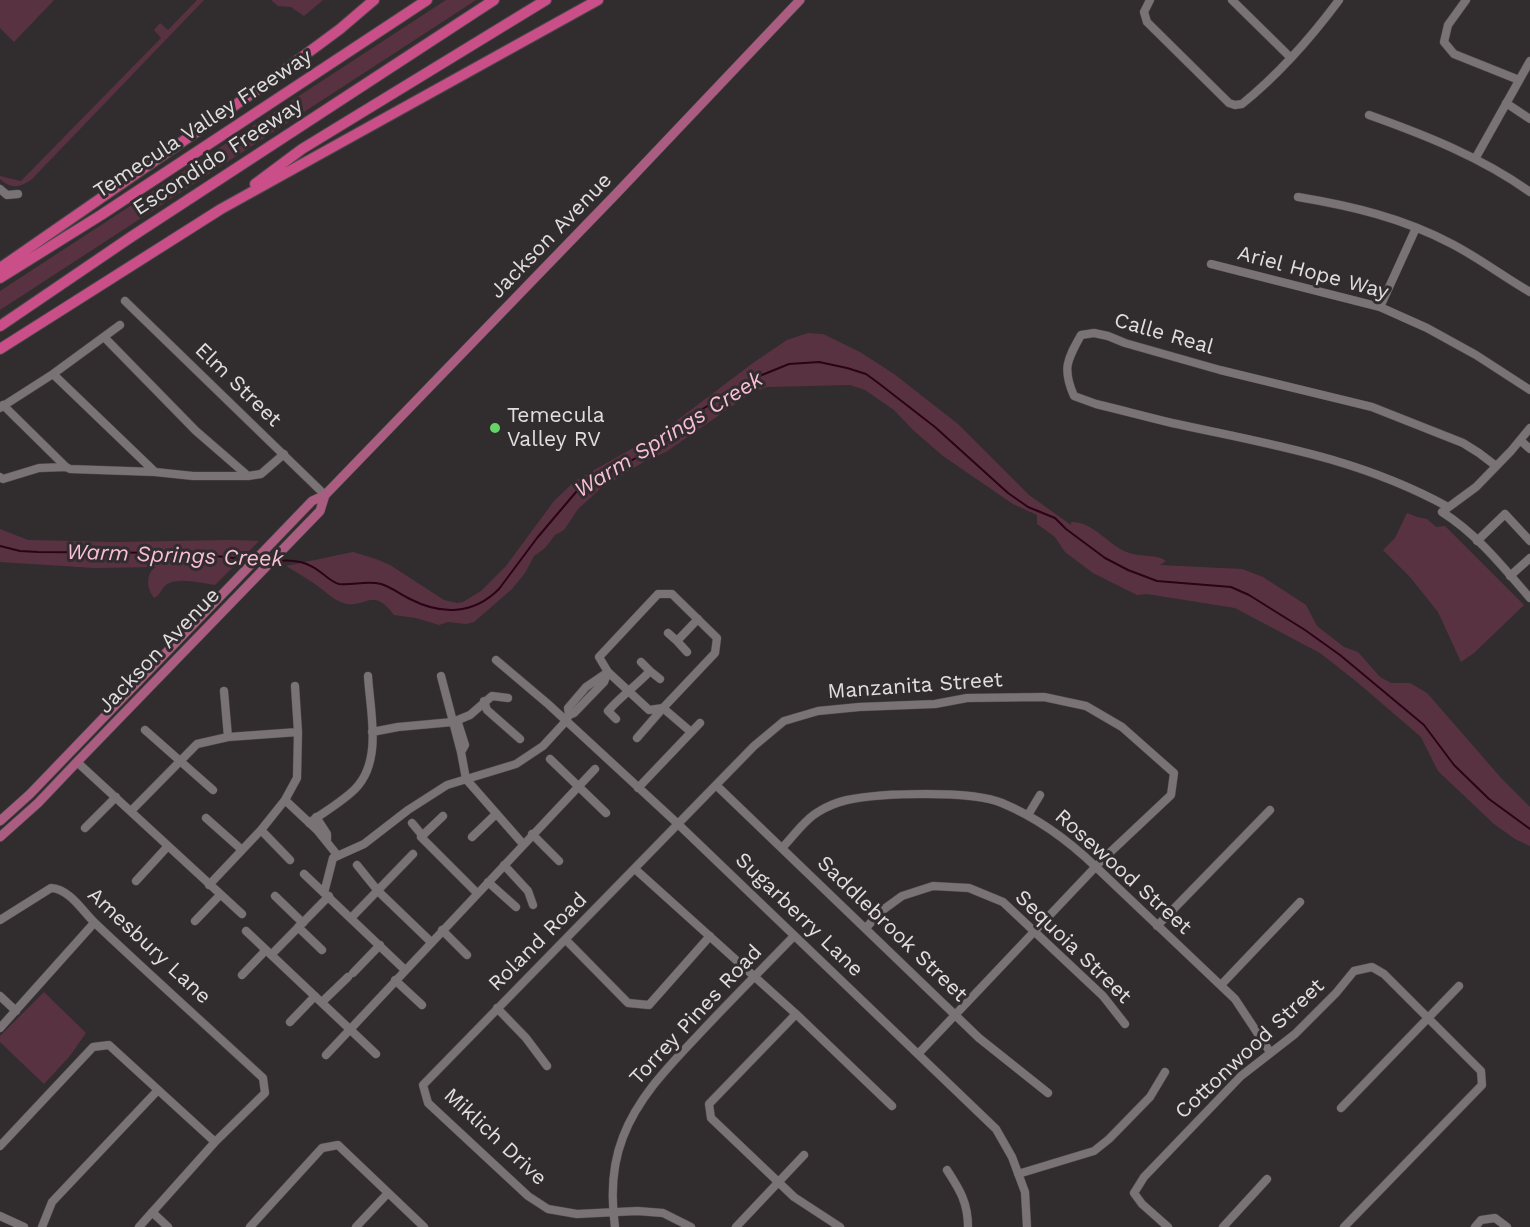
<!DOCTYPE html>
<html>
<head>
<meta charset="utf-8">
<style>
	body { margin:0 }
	canvas { display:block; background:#312c2e }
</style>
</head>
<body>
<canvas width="1530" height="1227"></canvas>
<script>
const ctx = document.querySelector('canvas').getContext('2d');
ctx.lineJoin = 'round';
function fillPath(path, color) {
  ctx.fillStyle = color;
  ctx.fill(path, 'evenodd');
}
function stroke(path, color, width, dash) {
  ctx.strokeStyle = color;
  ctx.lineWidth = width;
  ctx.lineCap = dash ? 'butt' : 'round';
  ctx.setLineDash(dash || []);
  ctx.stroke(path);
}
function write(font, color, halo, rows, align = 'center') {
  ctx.font = font + ' "Work Sans",sans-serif';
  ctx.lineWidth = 6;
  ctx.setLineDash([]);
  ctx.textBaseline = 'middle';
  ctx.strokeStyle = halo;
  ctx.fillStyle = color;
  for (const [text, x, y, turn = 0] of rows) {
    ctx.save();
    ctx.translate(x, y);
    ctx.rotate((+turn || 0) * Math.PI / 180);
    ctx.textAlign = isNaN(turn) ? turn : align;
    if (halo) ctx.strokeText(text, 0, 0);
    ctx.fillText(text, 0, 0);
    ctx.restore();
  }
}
const green = new Path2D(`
	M0,0H54L14,42L0,28Z
	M197,0H204L32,179C20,188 11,189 0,179V176L21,181L161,38L154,30L160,23L168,30Z
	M271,0H323L304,16L291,7L278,6Z
	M446,0H476L0,310V291Z
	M808,333L823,334L860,352L894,374L958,424L1029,495L1071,525V522C1095,522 1108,546 1129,553C1141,557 1156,554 1166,561L1160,565L1242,569L1263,577L1306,605L1317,626L1344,647L1358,652L1380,677L1391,683H1410L1427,693L1502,779L1530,807V846L1515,839L1494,824L1438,771L1421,737L1357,682L1320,653L1235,608L1147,594L1137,595L1093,573L1065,552L1055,537L1037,524V515L1013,504L943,456L913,430L894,410L865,390L850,385L767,387L751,393L666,452L645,461L600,489L578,509L564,530L555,535L545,548L534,556L525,573L512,589L474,622L466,624L448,622L439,625L416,618L394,615C371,585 367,610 343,603C332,599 324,590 315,584C306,578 296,572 286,566L353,552L376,559L390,565L444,600L457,603L463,602L481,591L506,566L554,501L575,481L663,431L753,363L787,340Z
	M1407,513L1417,517L1427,519L1436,527L1445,526L1524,605L1474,653L1461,662L1438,612L1410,577L1383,550L1395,538Z
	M0,529L28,540L116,542L229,540L259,541L215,585C201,583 179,577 167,584C161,588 161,595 154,598C146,588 146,574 155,567L95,568L0,562Z
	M44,992L86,1033L69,1057L44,1084L0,1042V1036Z`);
const stream = new Path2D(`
	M0,546L20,551L38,552L188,553L252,560
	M276,561C296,559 308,562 323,574C328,578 334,583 339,584C352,586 366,580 381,584C391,587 400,594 410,599C441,615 473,615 499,589L537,538L576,492L671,438L686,421L699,411L757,377L789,364L819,362L847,368L866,374L877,382L935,427L1008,493L1028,507L1055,518L1066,529L1105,558L1128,570L1157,581L1231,587L1249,595L1305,630L1340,655L1424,725L1454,765L1489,799L1530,829`);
const minor = new Path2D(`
	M1150,0L1144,12L1147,22L1229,103L1235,105L1242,104C1279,74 1310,39 1339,0
	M1232,0L1291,58
	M1466,0L1448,25L1444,42L1454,54L1519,80
	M1506,103L1530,119
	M1369,115C1425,135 1481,157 1530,192
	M1475,159L1530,61
	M0,189L7,195L18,194
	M1298,197C1352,206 1403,218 1452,244C1479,258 1504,277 1530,292
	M1211,264L1380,307L1427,328L1476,355L1530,390
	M125,301L325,495
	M1380,307L1416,228
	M104,337L196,431L248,476
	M53,374L155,472L193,476H248L261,474L284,454
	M3,405L66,467L70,469L155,472
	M0,408L53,374L120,325
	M1530,428L1511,451L1476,487L1442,512C1477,534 1503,567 1530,598
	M1520,440L1530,449
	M0,477L3,479L39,468L66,467
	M1448,507C1359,458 1269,444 1172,423C1147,417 1121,410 1096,404L1074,396C1062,369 1067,360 1081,335L1094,333L1108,336L1125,343L1220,370L1372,407L1463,443L1479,453L1496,466
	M1477,541L1505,514L1530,541
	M1510,576L1530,558
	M658,594H672L717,638L715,653L663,708L649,710L608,672L599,657Z
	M668,633L677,641
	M687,652L677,641L698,619
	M496,660L548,704L678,824L996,1129L1012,1157L1025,1192L1027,1227
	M641,662L650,671
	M441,676L461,752L466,779L523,844
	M224,691L228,737
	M484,701L487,710L520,739
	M616,719L608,711C621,696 636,686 650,671L660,679
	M458,723L465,745L461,752
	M145,730L213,790
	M372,732L398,727L453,722L470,715L492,696L508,698
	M637,738L663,708L691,732
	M550,759L606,813
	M77,762L242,914
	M716,785L979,1038L1048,1093
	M638,788L700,723
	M285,800L317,830L338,856
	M131,811L197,744L228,737L298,732
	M1028,815L1040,795
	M443,816L421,837L477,893
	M316,817L327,834V840
	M206,818L242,850
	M309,823C324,812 342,802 355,789C383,761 370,711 368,676
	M412,823L422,835
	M85,828L116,797
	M261,830L290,860
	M532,834L559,861
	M472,837L496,814
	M782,848C793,837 804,820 818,812C826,807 838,802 847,800C880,793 972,790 1002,803C1038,818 1068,840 1096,867L1235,999L1270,1052
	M357,865L378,891L431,942
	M504,865L528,891L533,905
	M635,869L796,1014L892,1106
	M304,874L405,970
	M136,881L168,846
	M488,882L516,907
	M209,885L261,830L285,800L297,778L298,732L295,686
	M324,893L333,858L364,844L408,810L447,785L516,764L543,746L566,721L569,715L568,708L586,687L608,672L604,682L574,713L569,715
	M275,896L303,923
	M352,917L413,854
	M0,920L51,888C70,889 83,912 96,924C151,976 208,1027 263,1078L265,1093L215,1142L139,1227
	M195,921L220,895
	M1157,926L1270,810
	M298,927L322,950
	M866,928L880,912L902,896L933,886L969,888L1003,902L1103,996L1125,1024
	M442,930L467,955
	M246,931L376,1054
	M566,940L628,1003L649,1005L710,936
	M271,955L329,896
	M353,973L380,945
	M242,975L266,950
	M395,980L422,1005
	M1221,985L1300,902
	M0,996L16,1011
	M322,1002L348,977
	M497,1008L526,1038L547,1066
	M796,1014L709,1104L711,1118L794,1197L840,1227
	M290,1022L315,996
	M0,1028L94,923
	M326,1055L595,769
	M1341,1108L1459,986
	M0,1146L93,1047L109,1045L215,1142
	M947,1170C960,1190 968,1203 968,1227
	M1018,1174L1094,1151L1109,1139L1150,1097L1165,1072
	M152,1212L168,1227
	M0,1216L24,1227
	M42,1227L52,1202L158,1090
	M250,1227L322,1148L338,1145L424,1227
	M356,1227L388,1193
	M615,1227C611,1198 612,1165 623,1137C639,1095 672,1063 702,1031C732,999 763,968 794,936
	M691,1227L663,1213L637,1211L577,1214L548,1209L528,1196L428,1103L423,1085L754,746L784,721L818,711L859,707L935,704L967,698L1044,697L1086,706L1122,727L1174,773L1171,795L1103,859L919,1053
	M736,1227L804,1155
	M1168,1227L1142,1204L1134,1193L1144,1177L1241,1076L1295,1034L1336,993L1354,971L1372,967L1384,974L1481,1071L1482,1085L1344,1227
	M1223,1227L1267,1179
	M1475,1227L1481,1220L1495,1218L1507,1227`);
const major = new Path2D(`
	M0,821L30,794L312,501L325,495L616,194L800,0
	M0,837L38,803L77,762L320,511L325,495`);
const highway = new Path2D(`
	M255,184L302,149L546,0
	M0,268L267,83L340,29L374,0
	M0,278L101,215L427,0
	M0,326L131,237L494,0
	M0,349L221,209L598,0`);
const markers = [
	[495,428,6,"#64d468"]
];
const streetNames = [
	["Temecula Valley Freeway",203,124,-33],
	["Escondido Freeway",218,157,-33],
	["Jackson Avenue",551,236,-46],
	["Ariel Hope Way",1313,273,15],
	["Calle Real",1164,334,16],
	["Elm Street",238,385,44],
	["Jackson Avenue",159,651,-46],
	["Manzanita Street",915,686,-4],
	["Rosewood Street",1123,872,42],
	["Sugarberry Lane",799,915,44],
	["Saddlebrook Street",892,929,44],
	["Roland Road",538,942,-45],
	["Amesbury Lane",149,946,43],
	["Sequoia Street",1073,947,44],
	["Torrey Pines Road",696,1015,-47],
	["Cottonwood Street",1250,1049,-43],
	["Miklich Drive",495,1137,43]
];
const poiNames = [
	["Temecula",507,416],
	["Valley RV",507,440]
];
const waterNames = [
	["Warm Springs Creek",669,435,-32],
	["Warm Springs Creek",175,556,2]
];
fillPath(green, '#593242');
stroke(stream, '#2c0217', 2);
stroke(minor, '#4d494a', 9);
stroke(major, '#4d494a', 10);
stroke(highway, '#4d494a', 12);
stroke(minor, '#797375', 8);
stroke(major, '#aa5d80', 9);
stroke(highway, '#ca4f88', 10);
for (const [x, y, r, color] of markers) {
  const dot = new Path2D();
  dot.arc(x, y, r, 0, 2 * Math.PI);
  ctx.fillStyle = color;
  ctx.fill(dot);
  stroke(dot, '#312c2e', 2);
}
write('21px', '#e1dedf', '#312c2e', streetNames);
write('21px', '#e1dedf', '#312c2e', poiNames, 'left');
write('italic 22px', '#fabed5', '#312c2e', waterNames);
</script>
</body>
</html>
